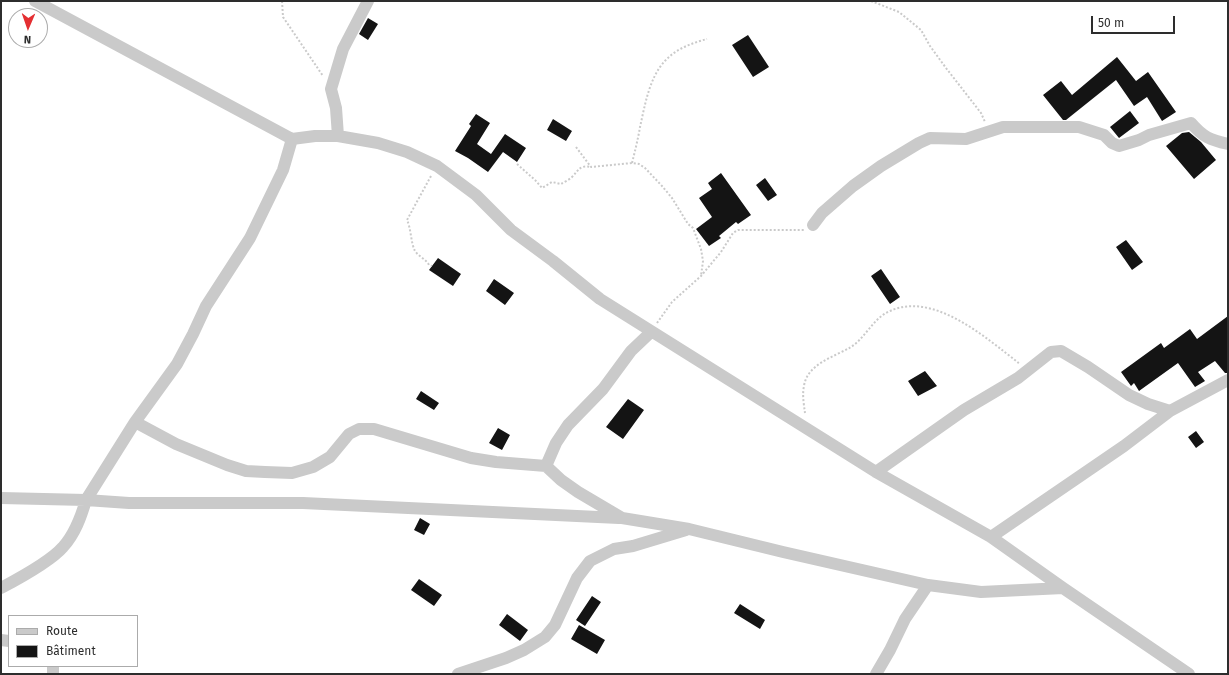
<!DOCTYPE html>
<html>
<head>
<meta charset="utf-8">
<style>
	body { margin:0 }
	#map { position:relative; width:1229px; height:675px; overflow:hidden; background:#fff; font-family:"Fira Sans",sans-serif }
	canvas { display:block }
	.frame { position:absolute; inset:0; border:2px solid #2d2d2d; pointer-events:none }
	.legend { position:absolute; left:8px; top:615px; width:130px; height:52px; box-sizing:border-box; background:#fff; border:1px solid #ababab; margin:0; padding:5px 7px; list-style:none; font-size:12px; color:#2d2d2d }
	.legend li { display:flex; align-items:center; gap:8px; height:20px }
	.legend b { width:20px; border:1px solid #ababab }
	.north { position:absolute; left:8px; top:8px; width:40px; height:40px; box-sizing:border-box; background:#fff; border:1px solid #ababab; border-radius:50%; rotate:182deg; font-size:11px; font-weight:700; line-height:16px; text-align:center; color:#2d2d2d }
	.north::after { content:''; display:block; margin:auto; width:14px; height:18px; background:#e42f32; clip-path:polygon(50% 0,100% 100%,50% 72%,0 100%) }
	.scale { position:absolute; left:1091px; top:16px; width:84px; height:18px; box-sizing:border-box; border:2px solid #2d2d2d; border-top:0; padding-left:5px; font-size:12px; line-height:14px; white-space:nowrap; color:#2d2d2d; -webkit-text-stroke:3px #fff; paint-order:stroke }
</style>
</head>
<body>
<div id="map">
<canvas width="1229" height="675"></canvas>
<div class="frame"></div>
<ul class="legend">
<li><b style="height:5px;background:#cacaca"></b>Route</li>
<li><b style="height:11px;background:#141414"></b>Bâtiment</li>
</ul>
<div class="north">N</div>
<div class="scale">50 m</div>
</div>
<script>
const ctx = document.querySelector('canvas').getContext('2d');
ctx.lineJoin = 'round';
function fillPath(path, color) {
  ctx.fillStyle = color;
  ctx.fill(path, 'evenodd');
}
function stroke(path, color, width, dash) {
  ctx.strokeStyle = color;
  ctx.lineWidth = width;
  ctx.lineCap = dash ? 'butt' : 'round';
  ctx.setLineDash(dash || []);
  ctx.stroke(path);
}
const building = new Path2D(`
	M368,18L378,24L368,40L359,34Z
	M748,35L769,67L753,77L732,45Z
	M1117,57L1136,81L1148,72L1176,112L1162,121L1147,97L1134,106L1116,80L1066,120H1063L1043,95L1061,81L1072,95Z
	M1130,111L1139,123L1119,138L1110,127Z
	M476,114L490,123L477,144L491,154L505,134L526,148L517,162L503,152L488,172L468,158L455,151L471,126L469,124Z
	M553,119L572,131L566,141L547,130Z
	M1189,132L1201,142L1216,160L1194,179L1166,146L1182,133Z
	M721,173L751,215L738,224L736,222L719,236L721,238L709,246L696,229L712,217L699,198L712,189L708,183Z
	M765,178L777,195L768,201L756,185Z
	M1126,240L1143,262L1132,270L1116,247Z
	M438,258L461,274L453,286L429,270Z
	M881,269L900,297L890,304L871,276Z
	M494,279L514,293L505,305L486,291Z
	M1228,316V373H1225L1215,361L1198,372L1205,381L1195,387L1178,363L1139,391L1134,383L1131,386L1121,372L1161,343L1164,348L1190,329L1197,339Z
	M925,371L937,386L918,396L908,381Z
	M421,391L439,403L434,410L416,399Z
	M628,399L644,410L623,439L606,427Z
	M498,428L510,435L502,450L489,443Z
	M1196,431L1204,442L1196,448L1188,437Z
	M420,518L430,524L424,535L414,530Z
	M419,579L442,595L434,606L411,590Z
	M592,596L601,602L585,626L576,620Z
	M740,604L765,620L760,629L734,613Z
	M507,614L528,630L520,641L499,625Z
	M579,625L605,640L597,654L571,639Z`);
const path = new Path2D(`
	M282,1L283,17L323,76
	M871,1L899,12L921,30L930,46L946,68L981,113L985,122
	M576,147L591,167L632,163L639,164L645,168L662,186L672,198L688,224L693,228L701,249L703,261L701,276
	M632,163C635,151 638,139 640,127C645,105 649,79 664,62C675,49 692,43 707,39
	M517,164L535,180L542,188L552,182L561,184C564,182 569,180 572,177C579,170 579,165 591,167
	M431,176L407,220C411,228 411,244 415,251C419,257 426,259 429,265L432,266
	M657,323L672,302L701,276L721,252L733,233L738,230H804
	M805,413C804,405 802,395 804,386C807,364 834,357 851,347C864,339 872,321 886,313C931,288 986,338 1020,364`);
const minor = new Path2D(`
	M35,1L292,139L315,136H338L378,143L407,152L437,166L476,195L511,230L553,261L600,299L876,472L991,537L1063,588L1189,674
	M338,136L336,108L331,89L343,49L368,1
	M813,225L822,213L853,186L881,166L919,143L930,138L966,139L1003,127H1079L1104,135L1112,143L1119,146L1139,140L1149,135L1191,123C1203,137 1210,140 1228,144
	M135,422L176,444L227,465L246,471L265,472L292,473L313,467L330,457L349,434L359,429H374L471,458L496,462L546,466L561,480L578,492L622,518L689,529L783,552L928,585L981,592L1063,588
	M546,466L556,443L568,425L603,389L631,351L651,332
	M876,472L964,410L1018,378L1051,352L1061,351L1088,367L1129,395L1148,404L1170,411
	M1,498L86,500L129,503H303L619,518
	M991,537L1124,446L1170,411L1228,380
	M1,588C18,579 50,562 63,547C75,534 81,517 86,500L135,422L177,364L193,334L206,306L250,238L283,170L292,139
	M1,640L9,641
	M53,674V666
	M458,674L506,658L524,650L545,637L555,625L577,578L590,561L614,549L633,546L686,530
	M876,674L890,650L905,619L928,585`);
fillPath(building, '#141414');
stroke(path, '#cacaca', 2, [2, 2]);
stroke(minor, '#cacaca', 12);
</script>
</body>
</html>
